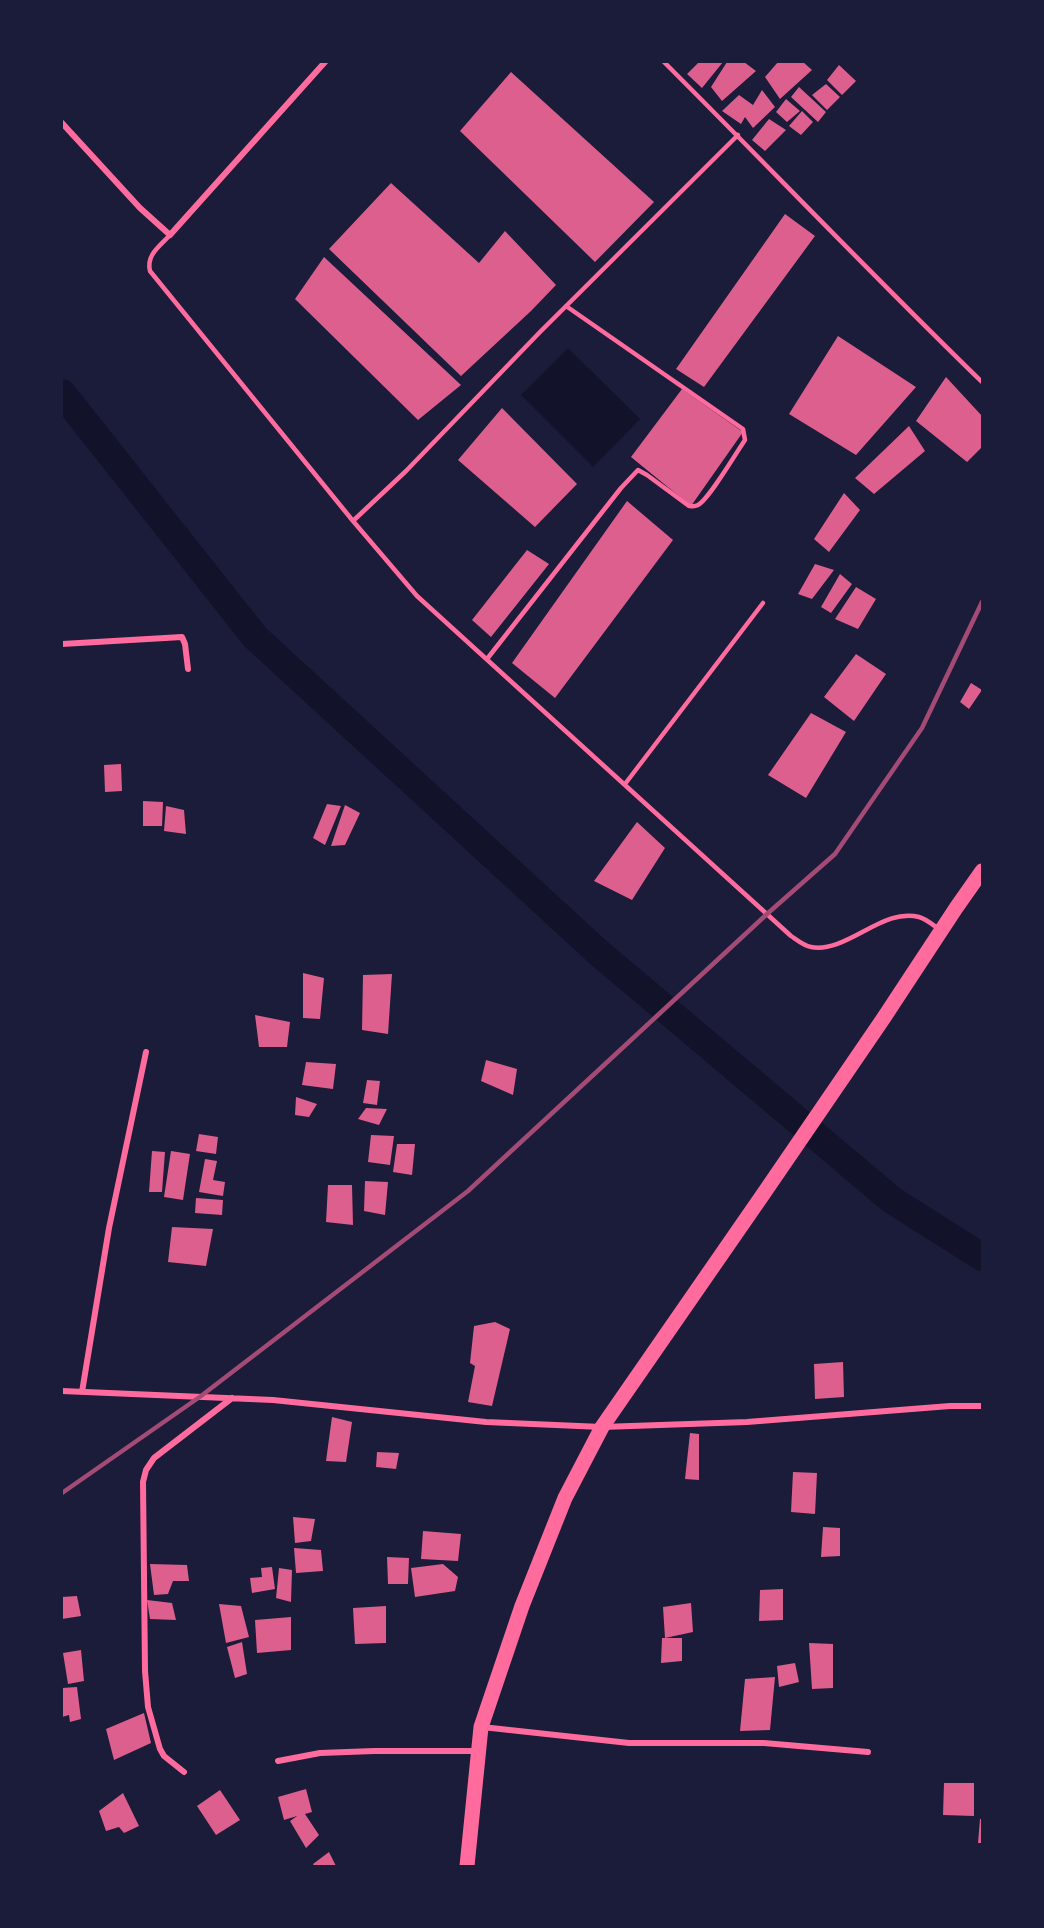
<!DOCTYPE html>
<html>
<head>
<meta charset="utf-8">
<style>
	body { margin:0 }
	#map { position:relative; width:1044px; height:1928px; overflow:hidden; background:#1b1b3a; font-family:"Noto Sans",sans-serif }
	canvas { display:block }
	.frame { position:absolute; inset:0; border:63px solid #1b1b3a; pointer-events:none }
</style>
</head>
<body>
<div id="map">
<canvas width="1044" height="1928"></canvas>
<div class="frame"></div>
</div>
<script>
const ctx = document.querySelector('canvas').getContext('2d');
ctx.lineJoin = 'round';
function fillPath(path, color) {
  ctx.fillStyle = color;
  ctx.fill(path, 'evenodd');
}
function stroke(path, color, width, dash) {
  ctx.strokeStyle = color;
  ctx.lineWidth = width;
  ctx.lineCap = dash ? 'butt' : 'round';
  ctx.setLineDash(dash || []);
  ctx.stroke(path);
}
const water = new Path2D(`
	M568,348L640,419L593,467L521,395Z`);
const river = new Path2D(`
	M62,393L255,637L599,953L892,1200L982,1257`);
const building = new Path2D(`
	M699,62H723L702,88L687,74Z
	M727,62H744L756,71L722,101L711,87Z
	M778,62H803L812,70L780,99L765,77Z
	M839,65L856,81L842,95L827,80Z
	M511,72L654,202L595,262L460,131Z
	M826,84L840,97L827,110L812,95Z
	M799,87L826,112L818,122L791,97Z
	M762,90L775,107L753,128L745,117L741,124L722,111L739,95L753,105Z
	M786,99L800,111L787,122L776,112Z
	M802,111L813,122L801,135L789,126Z
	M769,119L786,130L765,151L752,140Z
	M391,183L479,263L505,231L556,285L531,311L461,376L329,249Z
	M785,214L815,236L704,387L676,369Z
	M324,257L461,385L418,420L295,299Z
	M838,336L916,387L856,455L789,414Z
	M946,377L982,416V447L967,462L916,421Z
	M682,389L743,432L691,506L631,457Z
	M502,408L577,484L535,527L458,460Z
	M909,426L925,451L874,494L855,478Z
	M844,493L860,510L829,552L814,539Z
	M627,501L673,540L555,698L512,663Z
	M527,550L549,564L491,637L472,620Z
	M815,564L834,570L812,599L798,594Z
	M840,574L852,584L831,613L821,607Z
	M856,587L876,599L858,629L835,619Z
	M856,654L886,674L854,721L824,697Z
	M971,683L982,690L969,709L960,702Z
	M811,713L846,732L806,798L768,775Z
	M121,764L122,791L105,792L104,765Z
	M143,801L163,802L162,826H143Z
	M327,804L341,806L325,845L313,838Z
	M345,805L360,813L345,845L331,846Z
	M166,806L184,810L186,834L164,831Z
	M637,822L665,848L632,900L594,881Z
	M303,973L324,978L320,1019L303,1018Z
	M392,974L388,1034L362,1030L363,975Z
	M255,1015L290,1022L287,1047H259Z
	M486,1060L517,1069L513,1095L481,1081Z
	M306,1062L336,1064L333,1089L302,1085Z
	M367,1080L380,1081L377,1105L363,1103Z
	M296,1097L317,1104L309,1117L295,1115Z
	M366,1108L387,1109L379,1125L358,1119Z
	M199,1134L218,1137L216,1154L196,1151Z
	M371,1135L394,1136L390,1165L368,1162Z
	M397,1144H415L412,1175L393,1172Z
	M152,1151L165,1152L162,1192H149Z
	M171,1151L190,1154L183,1200L164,1197Z
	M205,1159L217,1161L213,1180L225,1182L223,1196L199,1192Z
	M365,1181L388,1182L385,1215L364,1211Z
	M328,1185H352L353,1225L326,1222Z
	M196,1198L223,1200L222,1215L195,1213Z
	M172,1227L213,1229L206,1266L168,1262Z
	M495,1322L510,1329L492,1406L468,1402L475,1366L470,1363L474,1326Z
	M843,1362L844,1397L815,1399L814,1364Z
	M332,1417L352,1422L346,1462L326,1461Z
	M690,1433L699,1434V1480L685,1479Z
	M377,1452L399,1453L396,1469L376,1467Z
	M793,1472L817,1473L815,1514L791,1512Z
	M293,1517L315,1519L311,1541L295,1543Z
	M823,1527L840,1528V1556L821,1557Z
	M423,1531L461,1534L458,1561L421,1559Z
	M294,1548L321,1550L323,1571L296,1573Z
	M387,1557L409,1558L408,1584H388Z
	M150,1564L187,1565L189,1581H173L168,1594L154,1595Z
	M443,1564L458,1577L455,1591L415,1597L411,1568Z
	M272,1567L275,1589L252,1593L250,1578L262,1577L261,1568Z
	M279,1568L292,1570L291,1602L276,1598Z
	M783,1589V1620L759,1621L760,1590Z
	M77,1596L81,1616L62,1619V1597Z
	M147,1600L172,1603L176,1620L150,1619Z
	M691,1603L693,1632L665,1638L663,1607Z
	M219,1604L241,1606L249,1637L226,1643Z
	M386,1606V1643L355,1644L353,1608Z
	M291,1617V1650L257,1653L255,1620Z
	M662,1638H682V1661L661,1663Z
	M242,1642L247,1674L235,1678L227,1647Z
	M809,1643L833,1644V1688L812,1689Z
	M81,1650L84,1681L68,1684L63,1653Z
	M795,1663L799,1682L779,1687L777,1666Z
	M775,1677L770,1730L740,1731L745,1679Z
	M77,1687L81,1719L70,1722L69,1715L62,1717V1688Z
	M144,1713L151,1743L114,1760L106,1729Z
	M944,1783H974V1816L943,1815Z
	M306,1789L312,1812L305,1814L319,1835L306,1848L290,1821L297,1816L284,1820L278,1797Z
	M220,1790L240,1820L216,1835L197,1806Z
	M123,1793L139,1826L124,1833L119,1827L106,1831L99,1811Z
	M980,1819H982V1843H978Z
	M329,1852L336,1866H314L313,1864Z`);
const service = new Path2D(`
	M664,62C770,168 874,277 982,382
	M170,235C159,247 146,255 150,271L353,521L417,596L791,936C797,940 804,946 811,947C846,954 883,907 919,917C926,919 933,925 939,929
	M353,521L406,471L540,332L738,135
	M487,659L621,488L638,470L647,475L689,506C693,506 694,507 698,505C709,499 736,453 745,440L743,429L566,306
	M625,784L763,603`);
const minor = new Path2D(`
	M62,123L140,208L170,235L325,62
	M62,644L182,637L185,644L188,669
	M62,1391L273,1400L486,1422L602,1427L747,1422L950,1406H982
	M82,1392L109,1228L146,1052
	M482,1727L629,1743H764L868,1752
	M278,1761L320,1753L374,1751H478
	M184,1772L164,1756L160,1749L148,1707L145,1671L143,1482L146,1470L154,1458L232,1398`);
const trunk = new Path2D(`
	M467,1866L481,1727L522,1606L565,1498L602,1427L764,1193L883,1019L956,908L982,871`);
const rail = new Path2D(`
	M62,1493L201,1396L468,1191L767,914L835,854L922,728L982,602`);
fillPath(water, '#12122b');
stroke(river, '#12122b', 28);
fillPath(building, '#dd5f8e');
stroke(service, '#ff6b9d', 4.5);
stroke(minor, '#ff6b9d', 6);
stroke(trunk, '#ff6b9d', 15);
stroke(rail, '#a44b75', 4.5);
</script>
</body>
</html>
